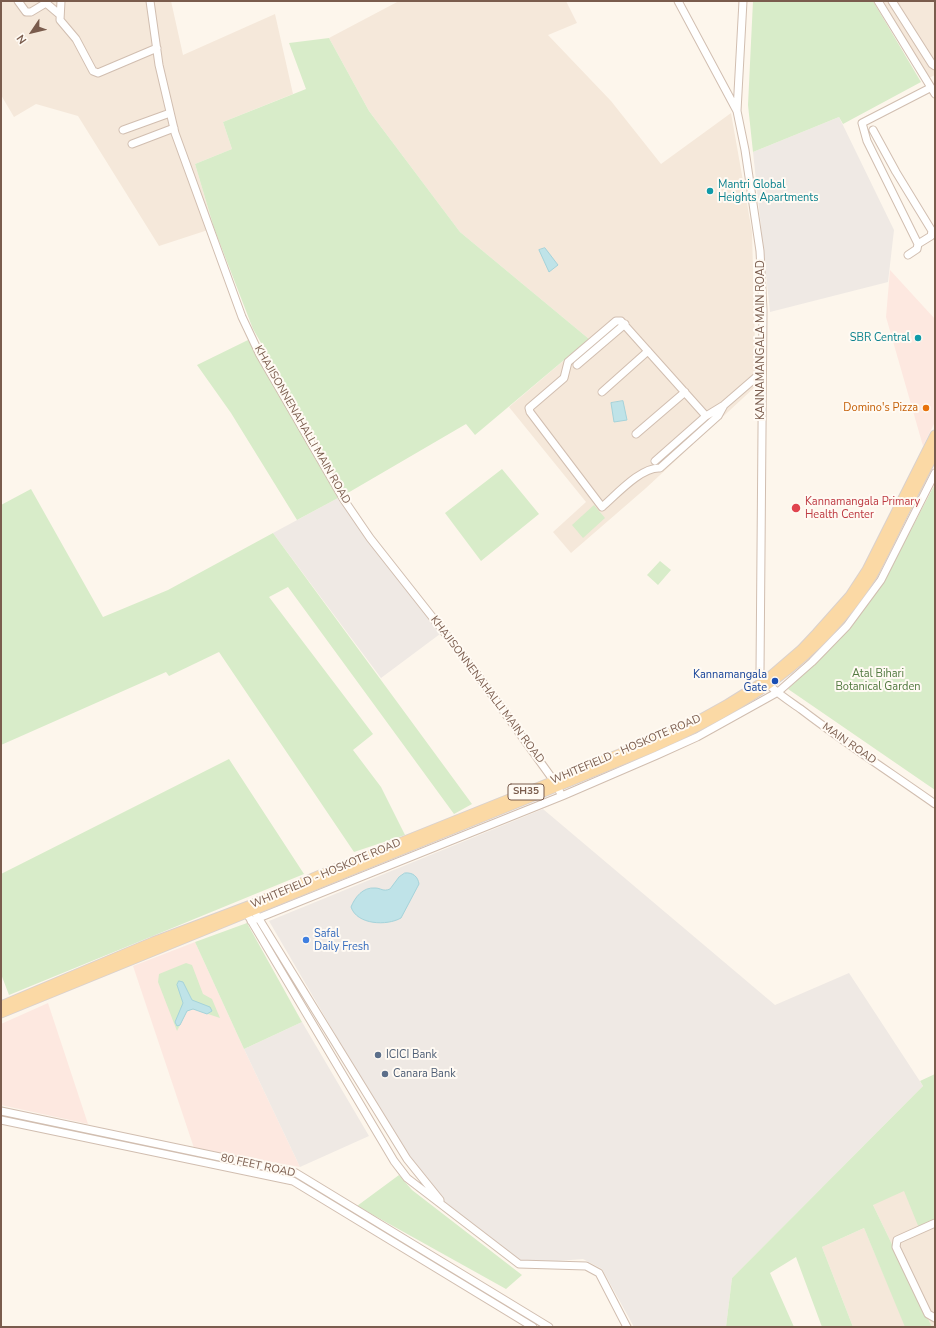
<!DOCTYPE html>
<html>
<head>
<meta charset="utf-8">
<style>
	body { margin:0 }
	#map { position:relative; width:936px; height:1328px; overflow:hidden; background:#fdf6ec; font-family:"Nunito Sans",sans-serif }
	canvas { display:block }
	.frame { position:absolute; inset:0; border:2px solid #7a5c4d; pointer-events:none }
	.north { position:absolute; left:12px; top:12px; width:40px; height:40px; -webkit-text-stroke:3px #fffaf3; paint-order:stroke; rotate:235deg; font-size:11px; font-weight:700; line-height:16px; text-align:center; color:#7a5c4d }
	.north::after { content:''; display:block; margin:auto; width:14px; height:18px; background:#7a5c4d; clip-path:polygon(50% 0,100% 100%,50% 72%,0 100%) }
</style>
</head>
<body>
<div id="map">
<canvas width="936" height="1328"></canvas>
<div class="frame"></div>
<div class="north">N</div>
</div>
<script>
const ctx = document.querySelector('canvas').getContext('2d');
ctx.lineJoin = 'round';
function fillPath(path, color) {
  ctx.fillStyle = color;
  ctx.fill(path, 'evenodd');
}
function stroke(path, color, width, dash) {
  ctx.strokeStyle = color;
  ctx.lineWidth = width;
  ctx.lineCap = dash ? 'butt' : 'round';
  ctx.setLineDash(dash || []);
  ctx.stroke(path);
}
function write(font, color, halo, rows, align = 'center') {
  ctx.font = font + ' "Nunito Sans",sans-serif';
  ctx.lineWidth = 4;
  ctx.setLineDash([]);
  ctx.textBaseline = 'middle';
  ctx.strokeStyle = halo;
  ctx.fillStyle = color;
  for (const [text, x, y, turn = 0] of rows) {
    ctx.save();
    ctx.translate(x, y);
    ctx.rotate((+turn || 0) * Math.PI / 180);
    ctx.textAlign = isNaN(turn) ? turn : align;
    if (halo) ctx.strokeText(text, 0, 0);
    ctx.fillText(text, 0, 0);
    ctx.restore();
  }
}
const residential = new Path2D(`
	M1,1H171L183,55L275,14L293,94L223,122L232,149L195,164L214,228L159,246L78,116L36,104L14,117L1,95Z
	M399,1H566L577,23L548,35L611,101L661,164L731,113L752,232L756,386L646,488L571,553L553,532L586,502L509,407L589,339L460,232L369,111L329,38Z
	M883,1H935V75L929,78Z
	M879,1130L935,1220V1327H932L873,1205Z
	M864,1228L906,1327H853L822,1247Z`);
const commercial = new Path2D(`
	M890,270L935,319V422L923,446L886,317Z
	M195,942L244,1049L300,1167L194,1148L133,966Z
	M48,1003L88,1124L1,1105V1024Z`);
const industrial = new Path2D(`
	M839,117L894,230L888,282L770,312L753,152Z
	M338,498L440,634L381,678L273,533Z
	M543,809L775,1005L849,973L923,1086L732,1278L726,1327H634L602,1269L583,1259L532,1263L514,1259L444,1203L402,1149L269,921Z
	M302,1022L369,1136L300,1167L244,1049Z`);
const green = new Path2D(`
	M753,1H873L921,82L843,124L839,117L753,152L748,105Z
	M329,38L369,111L460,232L589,339L475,435L466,424L346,494L313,433L253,329L214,228L195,164L232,149L223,122L306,89L289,43Z
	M248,340L338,498L297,520L231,413L197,365Z
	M502,469L539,514L481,561L445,513Z
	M935,484V790L788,689L852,626L883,583Z
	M31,489L103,617L168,590L273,533L472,804L454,814L288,587L269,597L373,734L353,750L381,787L405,835L354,852L219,652L169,676L166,672L1,745V505Z
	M594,505L605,518L583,538L572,525Z
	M660,561L671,570L658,585L647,575Z
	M229,759L304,874L9,995L1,974V874Z
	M247,923L302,1022L244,1049L195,942Z
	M186,963L192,965L203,994L212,999L220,1018L193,1009L187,1011L177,1031L158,982L159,974Z
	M935,1074V1220L919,1228L904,1191L873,1205L932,1327H905L864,1228L822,1247L853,1327H822L796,1257L770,1273L794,1327H726L732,1278L923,1086L920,1081Z
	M399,1175L412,1190L522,1275L506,1289L357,1206Z`);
const water = new Path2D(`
	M545,248L558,265L549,272L539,250Z
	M623,401L627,420L614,422L611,403Z
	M405,873C413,872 418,877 419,884L401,918C387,926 357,925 351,907C355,897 363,887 375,888C381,888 383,892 390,889L399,877Z
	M179,981L183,982L192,1000L210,1007L212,1011L207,1014L193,1009L187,1011L180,1025L177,1026L175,1022L183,1003L177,985Z`);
const minor = new Path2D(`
	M18,1L26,12H31L46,3L59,14
	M61,1L60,20L76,39L93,71L98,73L157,48
	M150,1L159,65L175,133L242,317L260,355L344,500L370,538L474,670L554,781L562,796
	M678,1L737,111
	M743,1L737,111L745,150L760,251L763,310L760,671C767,688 787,699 802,710C845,743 891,773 935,804
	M878,1L935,94
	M892,1L932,64L935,66
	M123,130L170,113
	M873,130L896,172L932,231L931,236L918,244
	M132,144L174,128
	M908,255L917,249L918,244L867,141L862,123L930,88
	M577,365L625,324
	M602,392L648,351
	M706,416L621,321H616L568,362L564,378L529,408L530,412L602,507C617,494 641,467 660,468L718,416L724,405
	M636,434L685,392
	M655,461L706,416L724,405L761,373
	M256,914L407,1159L440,1200V1203
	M249,917L394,1161L407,1178L519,1264L586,1266L599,1273L627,1327
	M251,921L562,796L657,755L697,737L778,692L812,662L847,626L881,580L935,473
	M1,1111L296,1173L549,1327
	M1,1120L293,1181L533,1327
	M935,1223L897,1240L896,1247L928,1314L935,1318`);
const major = new Path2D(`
	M1,1006L153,942L251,905L320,875L554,781L692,724L728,704L765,681L801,650L817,633L850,596L867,570L935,435
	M1,1013L654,747C743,708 819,660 872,576C880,562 887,547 894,533C907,506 921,479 935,452`);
const markers = [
	[710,191,4,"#0f9aa8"],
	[918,338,4,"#0f9aa8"],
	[926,408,4,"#e8710a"],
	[796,508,5,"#e0444e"],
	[775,681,4,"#1a4fb4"],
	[306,940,4,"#3f7fe0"],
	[378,1055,4,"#5c6f8a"],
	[385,1074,4,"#5c6f8a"]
];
const shields = [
	[526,792,36]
];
const shieldNames = [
	["SH35",526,792]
];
const cultureNames = [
	["Mantri Global",718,185],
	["Heights Apartments",718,198],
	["SBR Central",910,338,"right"]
];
const streetNames = [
	["KANNAMANGALA MAIN ROAD",761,340,-90],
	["KHAJISONNENAHALLI MAIN ROAD",302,425,60],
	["KHAJISONNENAHALLI MAIN ROAD",487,690,53],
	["MAIN ROAD",849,744,35],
	["WHITEFIELD - HOSKOTE ROAD",626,750,-23],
	["WHITEFIELD - HOSKOTE ROAD",326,874,-23],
	["80 FEET ROAD",258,1166,12]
];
const foodNames = [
	["Domino's Pizza",918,408]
];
const healthNames = [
	["Kannamangala Primary",805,502],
	["Health Center",805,515]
];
const parkNames = [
	["Atal Bihari",878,674],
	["Botanical Garden",878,687]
];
const transitNames = [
	["Kannamangala",767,675],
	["Gate",767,688]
];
const shopNames = [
	["Safal",314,934],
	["Daily Fresh",314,947]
];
const serviceNames = [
	["ICICI Bank",386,1055],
	["Canara Bank",393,1074]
];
fillPath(residential, '#f5e8da');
fillPath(commercial, '#fde8e0');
fillPath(industrial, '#efe9e4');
fillPath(green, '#d8ecc9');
fillPath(water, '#bfe3e8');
stroke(water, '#a5d3da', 1);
stroke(minor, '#d1beb0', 9);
stroke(major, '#dad1cd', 11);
stroke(minor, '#fff', 7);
stroke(major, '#fbd9a5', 9);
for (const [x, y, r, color] of markers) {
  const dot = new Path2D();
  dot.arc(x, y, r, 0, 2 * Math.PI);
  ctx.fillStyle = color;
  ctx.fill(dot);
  stroke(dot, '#fffaf3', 1.5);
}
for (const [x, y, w] of shields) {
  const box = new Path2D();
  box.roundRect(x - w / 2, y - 8, w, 16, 3);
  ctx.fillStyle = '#fffaf3';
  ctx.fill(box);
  stroke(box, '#7a5c4d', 1);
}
write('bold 10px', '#7a5c4d', null, shieldNames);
write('11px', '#0d838f', '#fffaf3', cultureNames, 'left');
write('11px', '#7a5c4d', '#fffaf3', streetNames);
write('11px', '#c56008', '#fffaf3', foodNames, 'right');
write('11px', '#be3a42', '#fffaf3', healthNames, 'left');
write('11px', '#537a41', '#fffaf3', parkNames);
write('11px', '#164399', '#fffaf3', transitNames, 'right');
write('11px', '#366cbe', '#fffaf3', shopNames, 'left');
write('11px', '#4e5e75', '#fffaf3', serviceNames, 'left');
</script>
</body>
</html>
